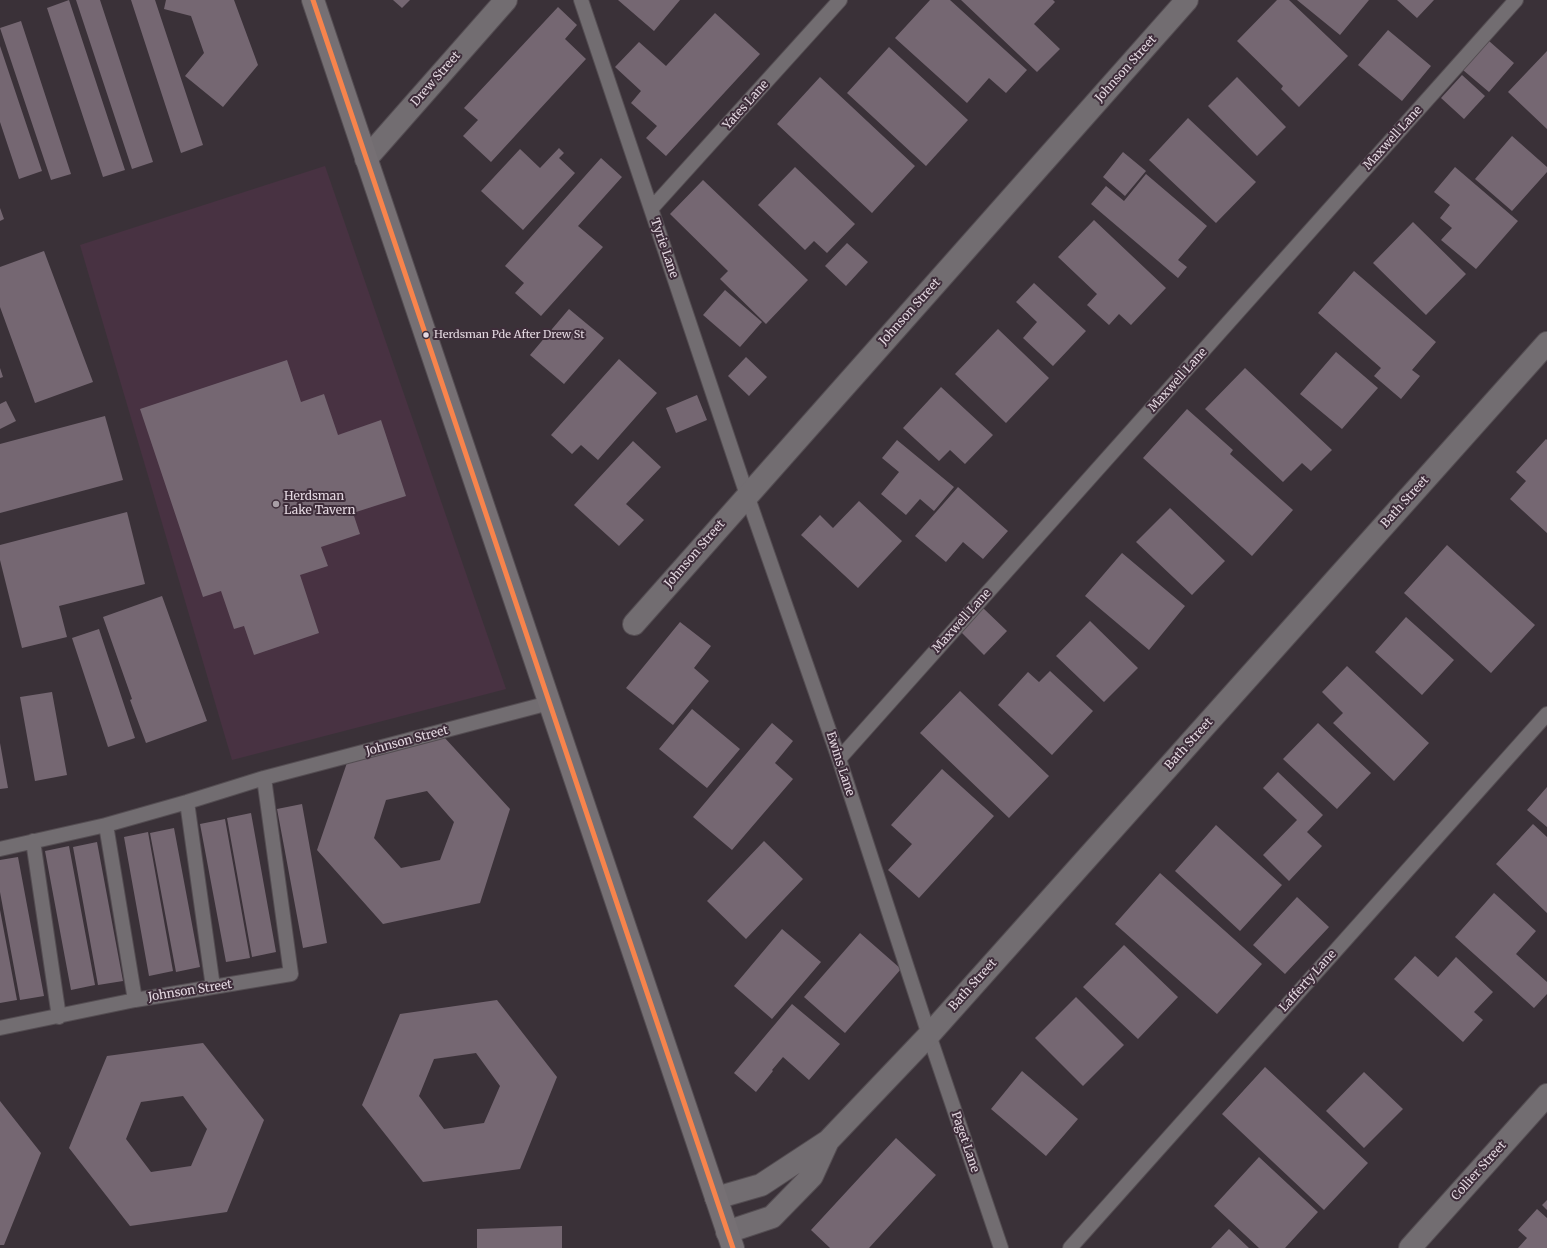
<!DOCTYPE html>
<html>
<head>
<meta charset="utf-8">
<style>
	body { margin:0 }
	canvas { display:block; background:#3a3138 }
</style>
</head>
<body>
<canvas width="1547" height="1248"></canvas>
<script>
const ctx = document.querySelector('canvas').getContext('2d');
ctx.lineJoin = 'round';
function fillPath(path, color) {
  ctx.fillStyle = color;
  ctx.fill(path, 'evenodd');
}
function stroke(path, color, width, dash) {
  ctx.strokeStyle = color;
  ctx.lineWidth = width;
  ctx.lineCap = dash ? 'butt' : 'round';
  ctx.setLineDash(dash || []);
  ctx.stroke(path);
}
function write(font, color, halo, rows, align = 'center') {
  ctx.font = font + ' Merriweather,serif';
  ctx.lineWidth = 4;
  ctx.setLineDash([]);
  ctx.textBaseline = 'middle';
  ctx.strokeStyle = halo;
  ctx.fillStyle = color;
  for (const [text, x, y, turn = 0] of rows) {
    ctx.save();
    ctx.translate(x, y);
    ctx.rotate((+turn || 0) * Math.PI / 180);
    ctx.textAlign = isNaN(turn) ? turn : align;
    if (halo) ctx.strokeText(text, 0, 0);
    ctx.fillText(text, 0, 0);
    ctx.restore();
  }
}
const built = new Path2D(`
	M325,166L506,689L232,760L80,245Z`);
const building = new Path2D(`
	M69,0L125,170L103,177L47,8Z
	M76,0H100L153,162L132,169Z
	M131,0H155L203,145L181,153Z
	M166,0H234L258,65L223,107L185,76L204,53L191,16L164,9Z
	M393,0H410L402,8Z
	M618,0H680L654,31Z
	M930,0H950L1027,70L1006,93L989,78L967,103L895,38Z
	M961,0H1053L1055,2L1034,24L1060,49L1037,72Z
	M1277,0H1289L1348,56L1299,107L1281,89L1283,86L1237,41Z
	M1297,0H1369L1340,35Z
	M1397,0H1434L1417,18Z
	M558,7L577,25L565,39L586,59L491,162L463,136L478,120L464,108Z
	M715,13L760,54L666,156L646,138L657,126L631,103L641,91L615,67L639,42L666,66Z
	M21,21L71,174L51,180L0,28Z
	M1388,30L1431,66L1402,101L1358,65Z
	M1489,41L1514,63L1489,92L1463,70Z
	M0,46L42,171L19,179L0,122Z
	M889,47L968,120L926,166L847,93Z
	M1547,51V129L1508,92Z
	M1462,75L1485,96L1464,119L1441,98Z
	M820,77L915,166L872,213L777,124Z
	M1237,77L1286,127L1257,156L1208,106Z
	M1188,118L1256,182L1216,223L1149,160Z
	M1512,136L1547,167V172L1512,211L1475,179Z
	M559,148L564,153L559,158L575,173L523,230L481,191L520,149L540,168Z
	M1123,152L1146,171L1125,196L1103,177Z
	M601,158L622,177L578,226L603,247L541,316L515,293L524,283L505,266Z
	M795,167L855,224L827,253L814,241L805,250L758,205Z
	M1455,167L1518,221L1476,269L1441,240L1452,228L1440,218L1450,205L1434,192Z
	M1146,174L1207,226L1178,260L1187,267L1178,278L1091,204L1106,186L1124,201Z
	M703,180L808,280L766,324L720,279L728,271L670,214Z
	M0,208L4,219L0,221Z
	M1094,220L1166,288L1131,325L1119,314L1109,325L1087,305L1097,294L1058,257Z
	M1413,222L1466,274L1426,315L1373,263Z
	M847,243L868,262L846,286L825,266Z
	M44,251L93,382L35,403L0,307V267Z
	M1354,271L1436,342L1412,370L1420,376L1401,399L1374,376L1381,368L1318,313Z
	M1034,283L1086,331L1053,366L1023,338L1037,322L1016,302Z
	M725,290L762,322L740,347L703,315Z
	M569,309L604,338L564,384L530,355Z
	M998,329L1049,378L1006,423L955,374Z
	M1336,352L1378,388L1342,429L1300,394Z
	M746,357L767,377L749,396L728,376Z
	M619,359L657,393L598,460L581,445L572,454L551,435Z
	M287,360L301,402L324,394L338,435L381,420L406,496L353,513L360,534L321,547L328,566L300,575L319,633L254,655L244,626L234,629L221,591L203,597L140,409Z
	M0,368L3,377L0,378Z
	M1245,368L1332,450L1311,471L1302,463L1283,482L1205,409Z
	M941,387L993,435L965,464L950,450L939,461L903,428Z
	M697,395L707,420L676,433L666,408Z
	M6,401L16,421L0,429V404Z
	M1187,409L1233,450L1230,454L1293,510L1252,556L1143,458Z
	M105,416L123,480L0,513V444Z
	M1546,439L1547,440V533L1510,499L1526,481L1516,472Z
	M897,440L954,487L934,511L920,499L906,515L881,494L899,472L882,458Z
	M633,441L661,467L626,504L644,520L619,546L574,505Z
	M958,487L1008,531L983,559L963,542L946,562L915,536Z
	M859,501L902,541L858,588L801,535L820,515L833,528Z
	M1170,508L1225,561L1192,595L1136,542Z
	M127,512L145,584L59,606L67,637L22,648L0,560V545Z
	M1447,545L1535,625L1491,673L1404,593Z
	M1122,553L1185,606L1149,650L1085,596Z
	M162,596L207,721L146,743L130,700L132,699L103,617Z
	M983,608L1007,631L984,655L960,631Z
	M1406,617L1454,660L1422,695L1375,652Z
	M1090,621L1138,668L1104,702L1056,656Z
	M680,622L711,646L694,668L709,681L673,725L626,688Z
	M99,629L135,738L108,747L72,638Z
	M1347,666L1429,743L1394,781L1333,723L1343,713L1322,692Z
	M1050,671L1093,711L1052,755L998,705L1028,672L1039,682Z
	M960,691L1049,776L1009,818L920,733Z
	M52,692L67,775L35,781L20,697Z
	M692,709L740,749L707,788L659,749Z
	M772,723L793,741L775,763L793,779L732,850L693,817Z
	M1318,723L1371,773L1337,809L1283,759Z
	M444,737L510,809L480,903L383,924L317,850L349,757ZM427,791L454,822L440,860L401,868L374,838L386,800Z
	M0,743L8,788L0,789Z
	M942,769L994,816L919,898L888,870L912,844L891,825Z
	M1278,772L1323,815L1307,832L1322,846L1289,881L1263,855L1297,820L1263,788Z
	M1547,787V827L1527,810Z
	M302,804L327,943L303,948L277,809Z
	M251,813L276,952L252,957L227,818Z
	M225,819L250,958L226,962L200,824Z
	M1533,824L1547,837V913L1496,864Z
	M1216,825L1282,885L1240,931L1175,871Z
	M174,828L200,967L176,972L150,833Z
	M148,832L173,971L149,976L124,837Z
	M764,841L803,879L746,939L707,901Z
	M97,842L123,981L98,985L73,847Z
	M69,846L95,985L71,990L45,851Z
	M18,857L44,996L20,1000L0,892V860Z
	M1160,873L1262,964L1217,1014L1115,924Z
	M1494,893L1536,931L1516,954L1547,982V994L1534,1008L1455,937Z
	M1297,897L1329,927L1285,974L1253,945Z
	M0,910L17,1000L0,1003Z
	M782,929L821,962L772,1019L734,986Z
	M860,933L901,969L845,1033L804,997Z
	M1124,945L1178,997L1138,1039L1083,987Z
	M1415,956L1438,977L1456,957L1493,992L1474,1012L1483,1020L1463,1042L1394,979Z
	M1076,997L1124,1045L1083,1086L1035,1038Z
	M497,1000L557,1077L520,1169L423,1182L362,1105L400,1014ZM476,1053L500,1086L484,1123L444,1129L419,1096L434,1059Z
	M792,1004L840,1044L809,1080L783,1057L772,1070L773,1071L756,1092L734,1073Z
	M203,1043L264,1120L227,1212L130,1226L69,1148L107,1056ZM183,1096L207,1129L191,1166L151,1172L126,1139L141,1102Z
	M1265,1067L1368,1163L1324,1210L1222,1114Z
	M1022,1071L1078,1119L1046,1156L991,1109Z
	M1364,1072L1403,1109L1364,1148L1326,1111Z
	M0,1101L41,1153L4,1245H0Z
	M896,1138L936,1175L869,1248H830L811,1230Z
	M1259,1157L1318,1212L1285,1248H1259L1214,1206Z
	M1547,1200V1210L1542,1205Z
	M1537,1209L1547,1218V1248H1518L1527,1238L1518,1230Z
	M562,1226V1248H477V1229Z
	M1229,1229L1249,1248H1211Z`);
const lane = new Path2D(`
	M581,0L747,495L839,759L929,1035L1001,1248
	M651,209L840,0
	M839,759L1516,0
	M264,778L291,974L135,1000L106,825L187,802L264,778L549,703
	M187,802L213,987
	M33,841L59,1017
	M0,849L106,825
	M0,1028L135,1000
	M1070,1248L1547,714`);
const street = new Path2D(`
	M366,159L506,0
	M634,624L1187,0
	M716,1198L761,1185L828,1141L929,1035L1547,343
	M727,1232L772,1217L812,1176L828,1141
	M1410,1248L1547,1095`);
const secondary = new Path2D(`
	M313,0L733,1248`);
const bus1 = new Path2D(`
	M313,0L733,1248`);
const markers = [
	[426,335,3.5,"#e4d8e1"],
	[276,504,4,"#a89ea6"]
];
const busNames = [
	["Herdsman Pde After Drew St",434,335]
];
const streetNames = [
	["Johnson Street",1126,69,-48],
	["Drew Street",436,79,-49],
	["Yates Lane",746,105,-48],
	["Maxwell Lane",1393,138,-48],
	["Tyrie Lane",664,248,71],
	["Johnson Street",910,312,-48],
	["Maxwell Lane",1178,380,-48],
	["Bath Street",1405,502,-48],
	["Johnson Street",695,554,-49],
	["Maxwell Lane",962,621,-48],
	["Johnson Street",407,741,-15],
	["Bath Street",1189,744,-48],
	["Ewins Lane",840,764,72],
	["Lafferty Lane",1308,981,-48],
	["Bath Street",973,985,-48],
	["Johnson Street",190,991,-9],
	["Paget Lane",965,1142,71],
	["Collier Street",1479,1171,-48]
];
const poiNames = [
	["Herdsman",284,497],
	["Lake Tavern",284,511]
];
fillPath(built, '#483242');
fillPath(building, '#756772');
stroke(lane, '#544d52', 16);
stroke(street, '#544d52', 24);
stroke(secondary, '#544d52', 24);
stroke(lane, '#726d71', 14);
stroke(street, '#726d71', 22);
stroke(secondary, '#767074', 22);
stroke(bus1, '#f8844c', 5);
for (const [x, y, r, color] of markers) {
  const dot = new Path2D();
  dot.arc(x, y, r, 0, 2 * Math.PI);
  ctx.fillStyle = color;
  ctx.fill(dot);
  stroke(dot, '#3e2d3a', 1.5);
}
write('11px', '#e4d8e1', '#3e2d3a', busNames, 'left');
write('12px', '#e4d8e1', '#3e2d3a', streetNames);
write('12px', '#e4d8e1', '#3e2d3a', poiNames, 'left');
</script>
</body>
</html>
